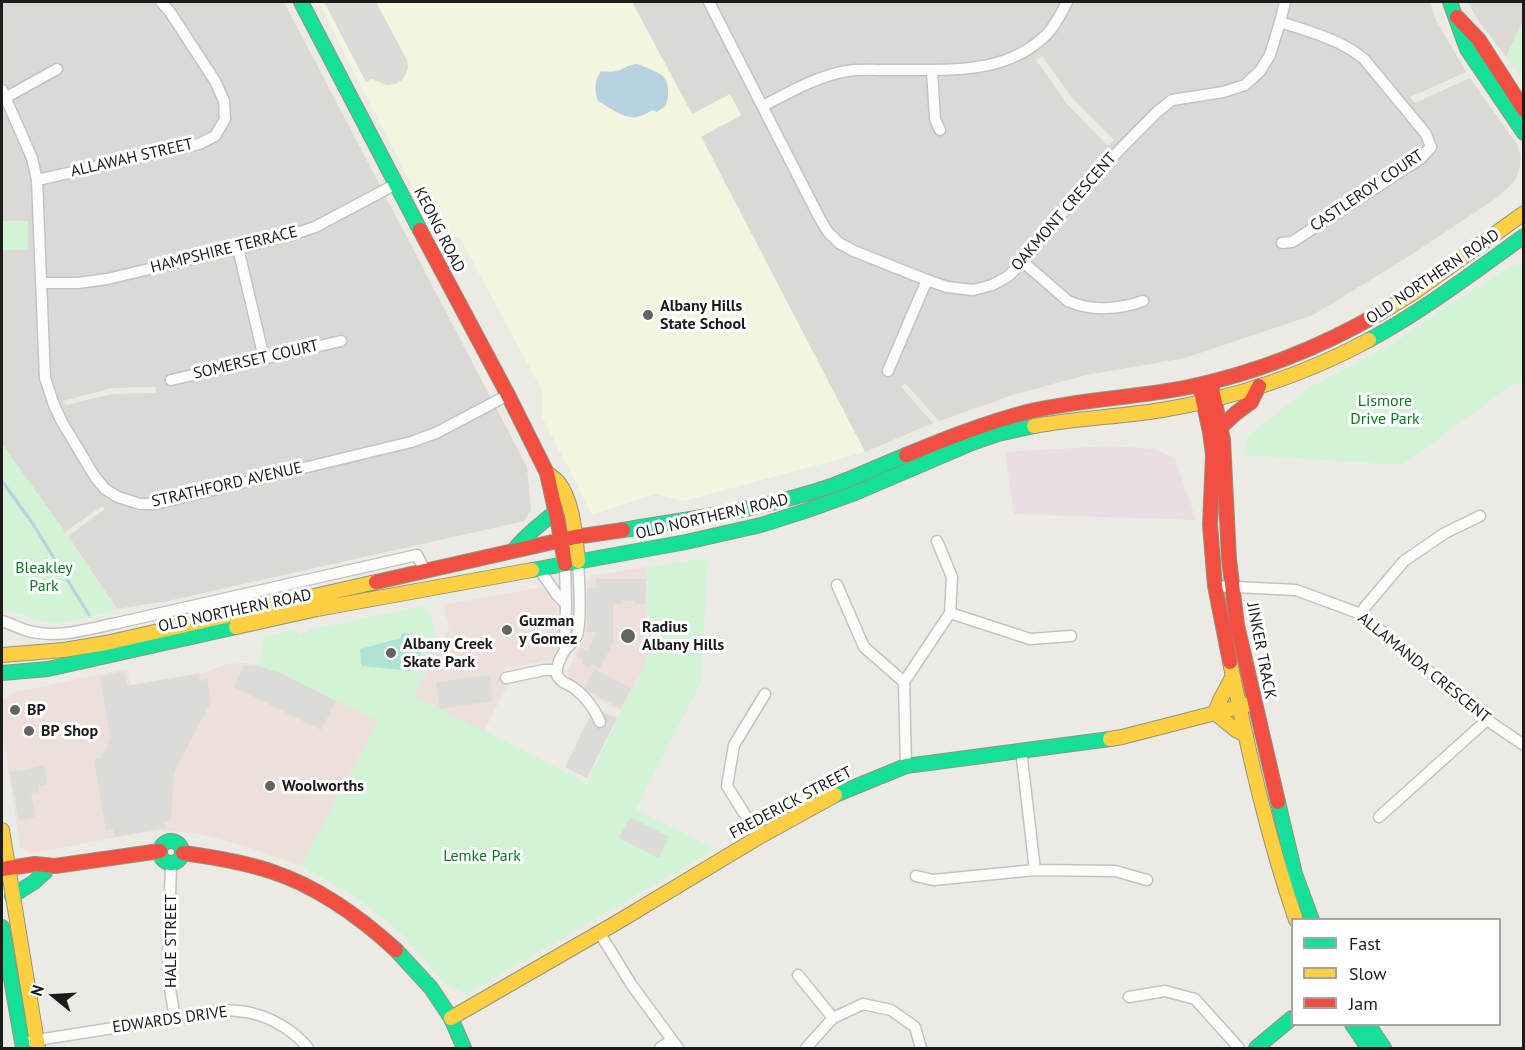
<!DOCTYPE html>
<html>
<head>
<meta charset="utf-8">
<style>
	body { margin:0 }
	#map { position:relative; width:1525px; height:1050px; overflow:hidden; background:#ebeae5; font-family:"PT Sans",sans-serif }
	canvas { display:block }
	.frame { position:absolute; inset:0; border:3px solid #1c1c1c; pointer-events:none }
	.legend { position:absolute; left:1291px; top:918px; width:210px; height:108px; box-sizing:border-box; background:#fff; border:2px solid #a4a4a4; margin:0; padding:8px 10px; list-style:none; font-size:18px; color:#1c1c1c }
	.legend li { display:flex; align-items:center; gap:12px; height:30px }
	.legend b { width:30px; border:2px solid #a4a4a4 }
	.north { position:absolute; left:24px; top:966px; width:60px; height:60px; -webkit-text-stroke:4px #fff; paint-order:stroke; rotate:288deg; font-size:16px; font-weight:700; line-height:24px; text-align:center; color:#1c1c1c }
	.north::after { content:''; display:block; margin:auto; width:21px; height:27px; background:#1c1c1c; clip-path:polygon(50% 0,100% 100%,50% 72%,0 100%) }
</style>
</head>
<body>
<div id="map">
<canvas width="1525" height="1050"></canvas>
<div class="frame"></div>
<ul class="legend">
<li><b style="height:8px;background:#16e098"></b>Fast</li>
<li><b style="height:8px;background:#ffcf43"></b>Slow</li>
<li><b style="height:8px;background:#f24e42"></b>Jam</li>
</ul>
<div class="north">N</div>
</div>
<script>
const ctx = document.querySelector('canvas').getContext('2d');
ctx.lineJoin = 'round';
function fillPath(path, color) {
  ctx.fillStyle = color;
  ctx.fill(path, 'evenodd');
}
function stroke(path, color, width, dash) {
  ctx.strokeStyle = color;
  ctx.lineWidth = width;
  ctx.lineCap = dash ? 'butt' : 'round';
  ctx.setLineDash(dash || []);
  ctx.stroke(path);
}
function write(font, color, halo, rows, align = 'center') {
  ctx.font = font + ' "PT Sans",sans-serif';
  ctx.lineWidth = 6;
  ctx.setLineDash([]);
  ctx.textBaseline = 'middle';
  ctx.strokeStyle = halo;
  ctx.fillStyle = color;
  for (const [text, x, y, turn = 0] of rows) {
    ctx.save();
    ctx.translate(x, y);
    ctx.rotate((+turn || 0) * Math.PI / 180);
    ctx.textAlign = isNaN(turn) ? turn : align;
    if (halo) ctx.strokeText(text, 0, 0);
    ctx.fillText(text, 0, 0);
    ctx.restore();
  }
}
const residential = new Path2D(`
	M2,2H284L527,467L531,510L524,521L168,601L117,609L68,536L105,509L102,506L65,532L2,444V250H28V221H2ZM155,387L156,393L112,394L66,405L63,401L112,388Z
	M632,2H1430L1436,20L1466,72L1410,97L1415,103L1470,78L1518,146L1521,157L1519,171L1514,182L1498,197L1408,257L1313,315L1185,358L1086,375L1016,394L939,421L905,383L901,387L933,423L865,452L701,136L741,116L692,114ZM1042,56L1073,99L1114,140L1108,146L1067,104L1036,60Z
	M1468,2H1523V21L1506,57L1477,19Z`);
const commercial = new Path2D(`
	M647,567L646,662L621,711L581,691V687L570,677L567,672L586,633L588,581L591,576Z
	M542,587L557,606L558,646L552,660L504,668L507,686L484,731L414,696L449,628L444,605Z
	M245,663L259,665L279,672L378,721L301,866L249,847L195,833L171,831L147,832L30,853L20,847L2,727V700L16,692L127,669L130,685L205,672L228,664Z`);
const industrial = new Path2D(`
	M1110,446L1154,449L1175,458L1196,520L1014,514L1005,452Z`);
const education = new Path2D(`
	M319,2H632L692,114L730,94L741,115L701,137L865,452L684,501L655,494L592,515L567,465L542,417V390L461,240L431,224Z`);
const park = new Path2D(`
	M1523,21V79L1506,57Z
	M2,221H28V250H2Z
	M1523,262V381L1508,388L1402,465L1243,455L1248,436L1310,387L1391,345L1460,298L1510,267Z
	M2,444L65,532L117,609C102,614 67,625 52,623C35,621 19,612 2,610Z
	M708,558L701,682L636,809L715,849L467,994L446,985L401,933L353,895L301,866L378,721L279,672L259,665L264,636L295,630L300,636L312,629L424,606L430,612L439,646L414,696L587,783L646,662L647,567Z`);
const pitch = new Path2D(`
	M404,633C420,633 421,647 421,661L415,669L412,671L362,666L361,665L360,649L401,638V634Z`);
const parking = new Path2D(`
	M324,2H376L407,60L408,67L406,74L401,81L396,84L387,85L372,79L366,82Z
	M596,579H646L645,604H635V601H623L622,604H613V643L600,668L591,664L589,668L582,664L583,660L577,657L581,648L588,651L594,637L595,632H587V588H596Z
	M244,665L262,667L285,675L336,701L321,730L234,687Z
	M594,669L631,688L621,708L584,689Z
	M124,672L127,686L199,674L200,681L207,679L211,702L174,772L171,821H164L165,828L114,837L113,829L106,830L94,759L101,758L111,739L100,677Z
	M489,675L492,701L440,709L436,682Z
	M606,713L617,718L587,778L565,767L589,718Z
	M44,766L47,784L38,786L39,792L31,793L35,817L19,820L10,772Z
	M630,817L669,837L659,858L619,838Z`);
const water = new Path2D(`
	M637,64C645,67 657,71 664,77C669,83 670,99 665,106C664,108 659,110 657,112L652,110C630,126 618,112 598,101C594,89 594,82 601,71C607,72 616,72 622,69C629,66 629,65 637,64Z`);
const stream = new Path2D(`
	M2,481L33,524L89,615`);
const street = new Path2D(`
	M709,2L820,219L828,232L839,243L854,251L927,280L947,287L973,290L992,285L1007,277L1023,262L1085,185L1157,112L1172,100L1223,92L1245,85L1260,71L1270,55L1280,22L1285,2
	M1280,22C1310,32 1340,39 1364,59L1426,134L1431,147L1420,159L1292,242L1282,243
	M932,70L935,119L940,130
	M2,90L32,158L37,180L45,378L54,405L62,422L95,477L105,489L118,497L140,504H155L411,442L436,433L508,395
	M5,98L57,69
	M763,106C790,92 817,76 847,71C860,69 875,70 888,70C944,69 1006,77 1048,33C1056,24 1062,12 1067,2
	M37,180L199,144L215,136L225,119L224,101L215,81L170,12L161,2
	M238,248L264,358
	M1023,262L1068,301C1092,312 1120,309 1143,301
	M42,283H78L107,279L285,237L315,227L396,184
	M888,371L927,280
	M171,380L341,341
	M578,561C579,578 582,620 577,635C575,642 570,644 566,649C561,655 555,668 557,675C560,683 570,684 575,689C584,695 596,711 600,722
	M565,564L566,604L565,650
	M539,569L557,595L566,604
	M837,585L864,647L904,682
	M1215,586L1296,590L1361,614L1487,720L1524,745
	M950,613L1030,639L1071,636
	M1361,614L1365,607L1404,561L1445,533L1480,516
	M2,621C12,624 22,630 33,632C60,638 87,629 113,624L417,555L425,571
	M506,678L544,670H557
	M1021,750L1035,870
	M906,766L904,682L950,613L952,577L937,541
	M1379,817L1487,720
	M759,837L727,786L734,745L765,694
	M171,864L168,960L169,983L175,1018
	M916,876L933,880L1035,870L1115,871L1147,880
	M599,932L631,984L678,1048
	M798,975L833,1018
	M1129,997L1165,991L1195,999L1239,1048
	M31,1041L227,1010C235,1011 243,1011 251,1013C273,1018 294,1031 308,1048
	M660,1048L672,1040
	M806,1048L833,1018L863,1004L891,1010L915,1027L921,1048`);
const fast = new Path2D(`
	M301,2L420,230
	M1450,2L1467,49L1524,133
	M1369,340C1424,310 1474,272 1524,236
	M623,530C694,518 765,509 834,485C858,476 882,465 906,455
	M514,550C526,534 540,525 555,512
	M532,570L686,542L761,525L808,510L855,493L972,443L998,434L1034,426
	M2,673L48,669L236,627
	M835,795L906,766L1110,739
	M1278,802L1295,874L1312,920
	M160 852a11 11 0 1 1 22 0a11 11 0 1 1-22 0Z
	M12,896L34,882L45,872
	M2,927L23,1048
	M396,950L431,988L451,1018L464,1048
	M1352,1024L1368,1048
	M1368,1024L1384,1048
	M1256,1048L1292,1018`);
const slow = new Path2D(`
	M1380,313L1413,293L1524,213
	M1034,426C1077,418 1119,417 1162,410C1233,398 1306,374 1369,340
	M547,473C551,476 555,479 558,482C574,502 575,537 578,561
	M236,627L317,609L532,570
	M2,655L64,650L106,643L376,582
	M1230,662C1248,749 1267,836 1296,920
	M1233,676L1220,700L1215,713L1236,730L1246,735
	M1110,739L1122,737L1254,703
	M2,830L38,1048
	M451,1018L616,923L759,837L835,795`);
const jam = new Path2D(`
	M1457,17L1479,40L1524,110
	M420,230L508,395L547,473L559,528L565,564
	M1212,389L1223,440L1229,559L1237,625L1278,802
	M1201,391L1210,432L1213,455L1210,525L1215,586L1230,662
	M1221,427L1236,413L1251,402L1259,386
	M906,455C945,439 985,423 1027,412C1080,399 1135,398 1189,387C1256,373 1321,347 1380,313
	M376,582L575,537L623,530
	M183,853C213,857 244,862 273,872C318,887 361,918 396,950
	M2,869L35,864L55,866L160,851`);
const markers = [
	[648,315,6,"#646462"],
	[507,630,6,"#646462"],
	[628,636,8,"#646462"],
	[391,653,6,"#646462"],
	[15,710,6,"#646462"],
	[29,731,6,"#646462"],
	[270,786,6,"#646462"]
];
const streetNames = [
	["ALLAWAH STREET",132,158,-13],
	["CASTLEROY COURT",1367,191,-34],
	["OAKMONT CRESCENT",1064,212,-49],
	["KEONG ROAD",439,230,63],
	["HAMPSHIRE TERRACE",224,250,-14],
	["OLD NORTHERN ROAD",1433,277,-34],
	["SOMERSET COURT",256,360,-13],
	["STRATHFORD AVENUE",227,485,-13],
	["OLD NORTHERN ROAD",712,517,-13],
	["OLD NORTHERN ROAD",235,611,-12],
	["JINKER TRACK",1261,651,79],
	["ALLAMANDA CRESCENT",1424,668,39],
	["FREDERICK STREET",791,803,-28],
	["HALE STREET",171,941,-90],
	["EDWARDS DRIVE",170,1020,-8]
];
const poiNames = [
	["Albany Hills",660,306],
	["State School",660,324],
	["Guzman",519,621],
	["y Gomez",519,639],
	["Radius",642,627],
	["Albany Hills",642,645],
	["Albany Creek",403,644],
	["Skate Park",403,662],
	["BP",27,710],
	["BP Shop",41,731],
	["Woolworths",282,786]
];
const parkNames = [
	["Lismore",1385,401],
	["Drive Park",1385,419],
	["Bleakley",44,568],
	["Park",44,586],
	["Lemke Park",482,856]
];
fillPath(residential, '#dad9d6');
fillPath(commercial, '#eddfd9');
fillPath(industrial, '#e9dee3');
fillPath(education, '#f3f6df');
fillPath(park, '#d2f3d6');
fillPath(pitch, '#afe4d4');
fillPath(parking, '#dbdbd8');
fillPath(water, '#b7d2df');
stroke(stream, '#b7d2df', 3);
stroke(street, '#c3c3c1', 13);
stroke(fast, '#90957c', 16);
stroke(slow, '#90957c', 16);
stroke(jam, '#90957c', 16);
stroke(street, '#fcfcfb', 10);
stroke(fast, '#16e098', 14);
stroke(slow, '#ffcf43', 14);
stroke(jam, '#f24e42', 14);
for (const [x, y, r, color] of markers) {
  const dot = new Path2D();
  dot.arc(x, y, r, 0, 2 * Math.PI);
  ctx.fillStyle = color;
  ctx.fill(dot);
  stroke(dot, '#fff', 2);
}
write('16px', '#1c1c1c', '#fff', streetNames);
write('bold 16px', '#1c1c1c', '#fff', poiNames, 'left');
write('16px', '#0a7b22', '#fff', parkNames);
</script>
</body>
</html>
